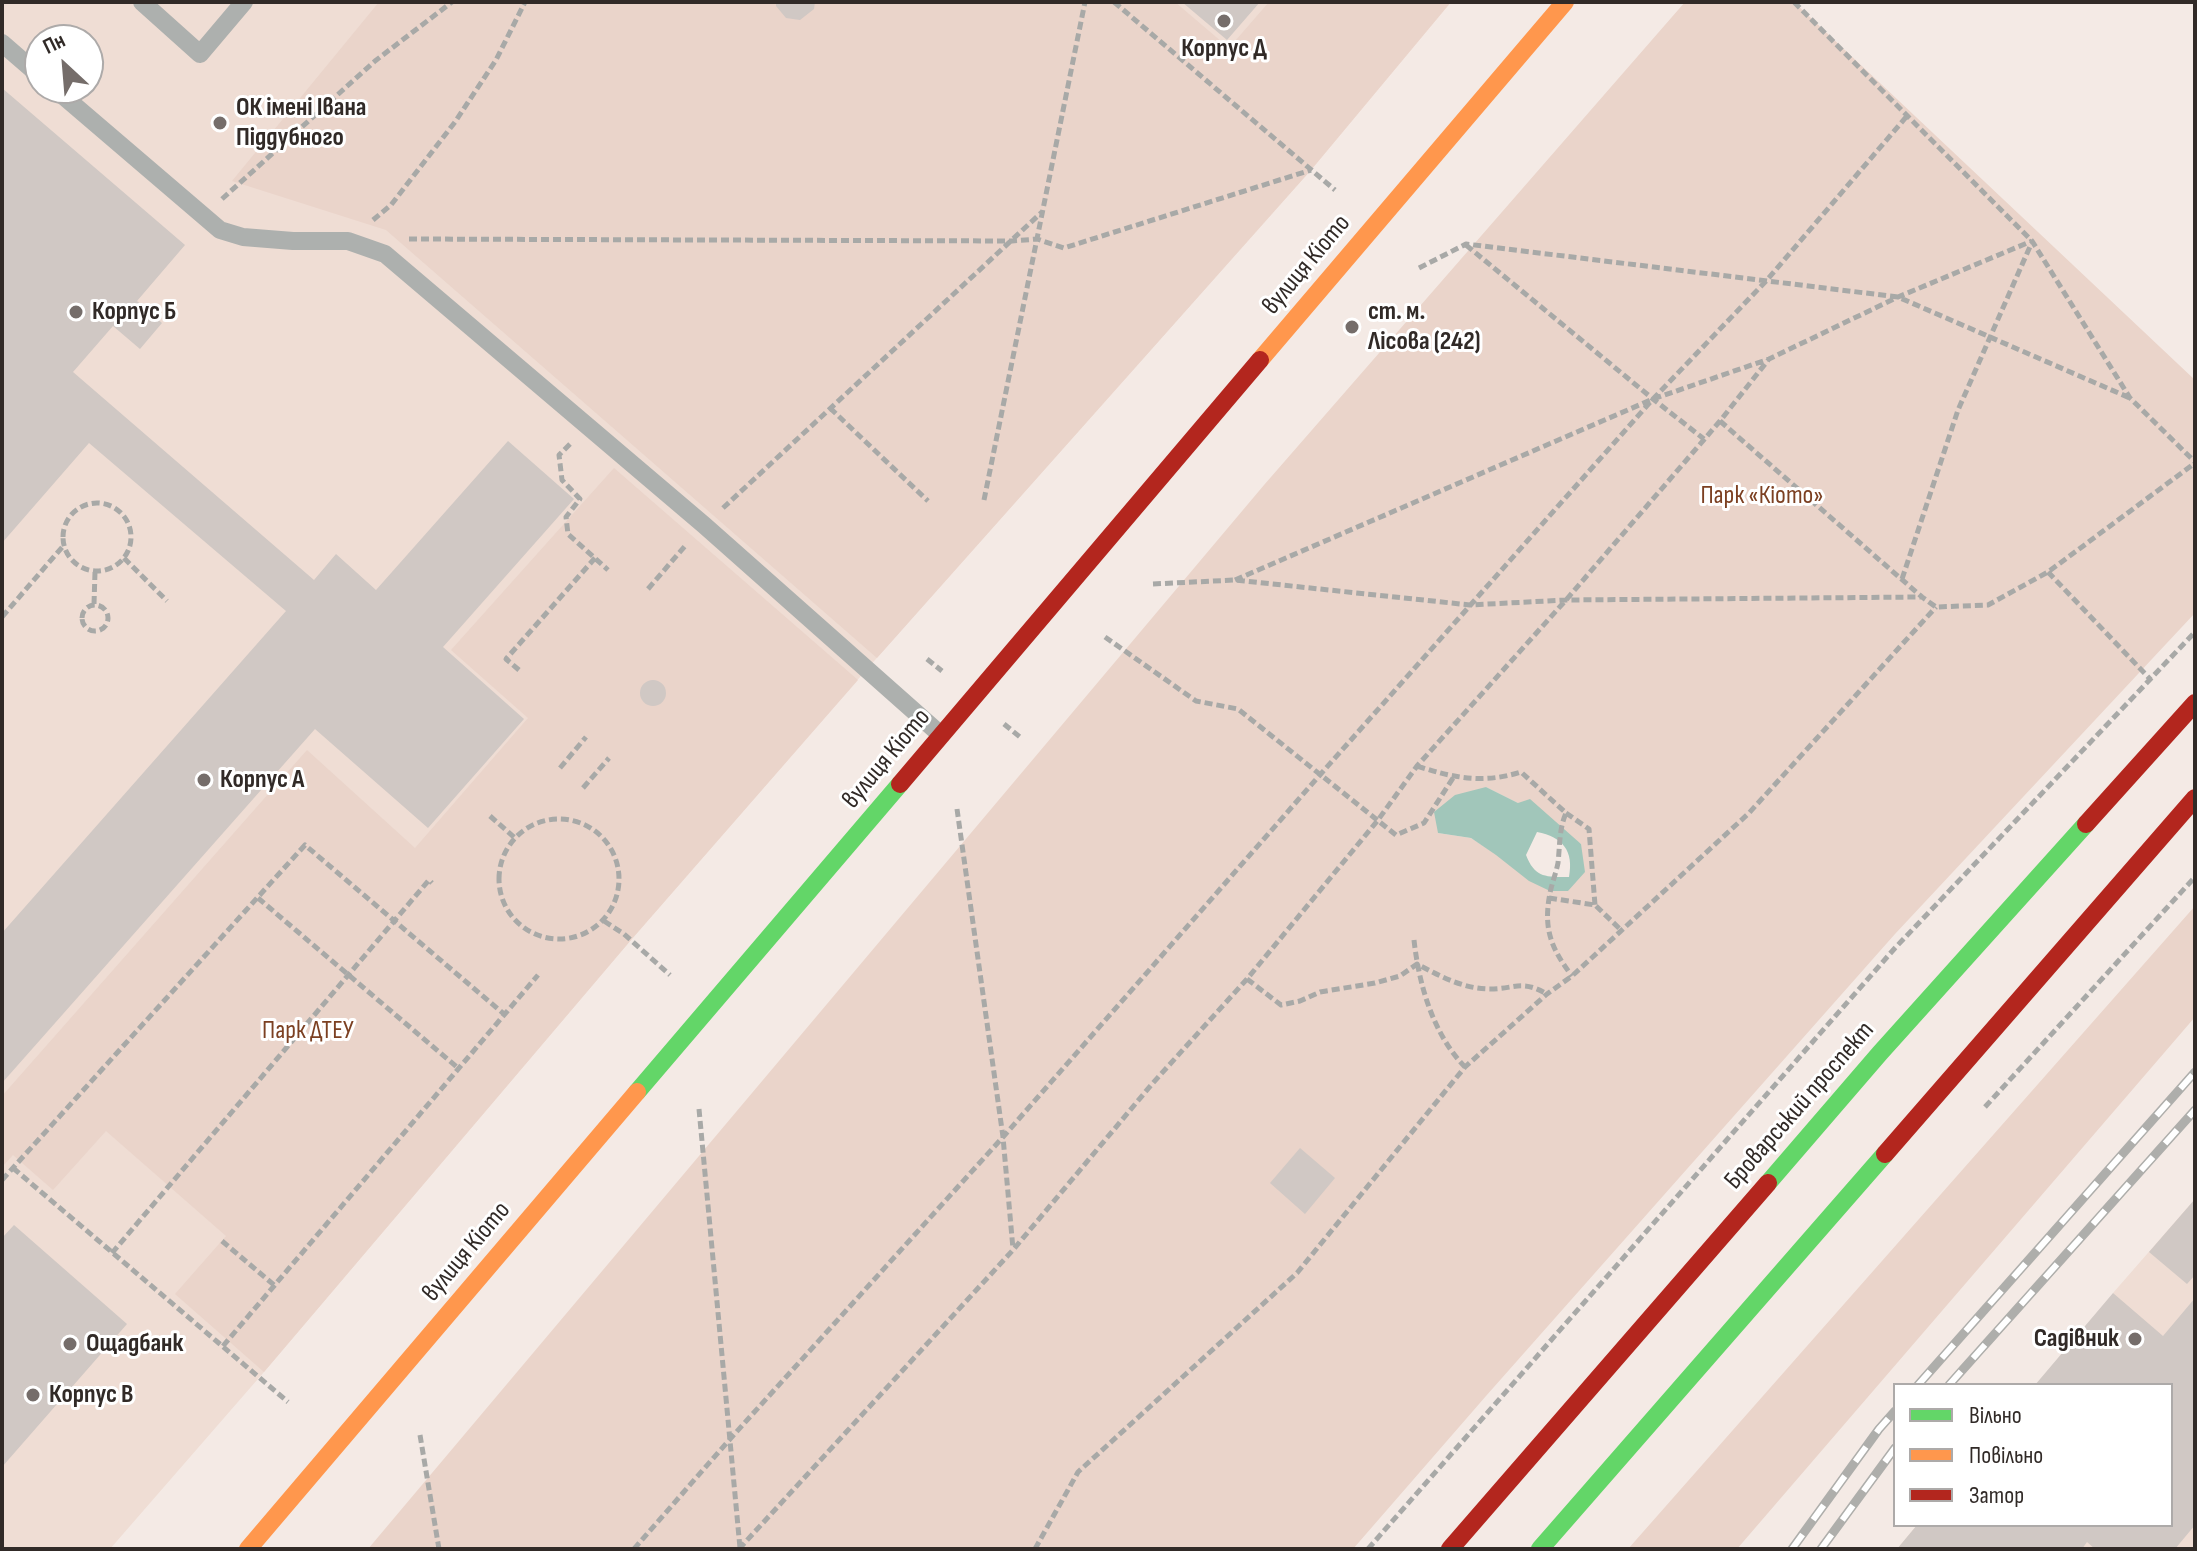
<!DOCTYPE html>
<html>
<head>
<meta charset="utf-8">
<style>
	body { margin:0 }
	#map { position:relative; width:2197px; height:1551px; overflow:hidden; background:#f4eae5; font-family:"Sofia Sans Condensed",sans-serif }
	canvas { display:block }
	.frame { position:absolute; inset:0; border:4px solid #312a27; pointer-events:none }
	.legend { position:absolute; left:1893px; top:1383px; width:280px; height:144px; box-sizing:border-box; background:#fff; border:2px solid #adaaa9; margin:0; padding:10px 14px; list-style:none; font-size:24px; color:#312a27 }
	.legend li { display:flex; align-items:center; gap:16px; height:40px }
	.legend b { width:40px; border:2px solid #adaaa9 }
	.north { position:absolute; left:24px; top:24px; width:80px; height:80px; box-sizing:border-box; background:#fff; border:2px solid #adaaa9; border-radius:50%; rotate:334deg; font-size:22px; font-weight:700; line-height:32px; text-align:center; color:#312a27 }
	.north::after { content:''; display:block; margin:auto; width:28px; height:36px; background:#756d6a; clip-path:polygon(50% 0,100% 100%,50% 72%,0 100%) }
</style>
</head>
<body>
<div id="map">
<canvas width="2197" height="1551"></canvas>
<div class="frame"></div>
<ul class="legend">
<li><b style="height:10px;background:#63d668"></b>Вільно</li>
<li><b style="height:10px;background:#ff974d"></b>Повільно</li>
<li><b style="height:10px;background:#b3261e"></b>Затор</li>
</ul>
<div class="north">Пн</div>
</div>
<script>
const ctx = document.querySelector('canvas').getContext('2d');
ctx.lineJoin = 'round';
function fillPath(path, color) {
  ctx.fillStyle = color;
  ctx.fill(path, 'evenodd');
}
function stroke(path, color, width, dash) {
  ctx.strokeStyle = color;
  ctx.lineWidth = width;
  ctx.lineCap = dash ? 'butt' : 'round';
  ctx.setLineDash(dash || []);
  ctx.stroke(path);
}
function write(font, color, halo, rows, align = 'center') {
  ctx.font = font + ' "Sofia Sans Condensed",sans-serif';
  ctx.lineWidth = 6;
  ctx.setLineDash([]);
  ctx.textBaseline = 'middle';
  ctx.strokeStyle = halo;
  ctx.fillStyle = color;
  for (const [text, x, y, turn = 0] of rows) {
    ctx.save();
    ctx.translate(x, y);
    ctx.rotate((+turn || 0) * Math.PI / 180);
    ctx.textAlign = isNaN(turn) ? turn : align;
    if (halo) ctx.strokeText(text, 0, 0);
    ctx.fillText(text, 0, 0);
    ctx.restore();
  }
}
const built = new Path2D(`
	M2,2H1451L1311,170L867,669L631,940L264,1372L110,1549H2ZM40,40H88V88H40Z
	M2195,1199V1549H1897L1917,1525H2171V1385L2113,1293Z`);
const green = new Path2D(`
	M379,2H1175L1229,48L1269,2H1451L1311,170L877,658L386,230L232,181Z
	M1685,2H1794L2195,380V613L1895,934L1486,1396L1353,1549H368L1264,485ZM1486,787L1518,803L1581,844L1568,891L1496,854L1471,838L1438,833Z
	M614,468L858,680L631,940L264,1372L175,1294L226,1236L106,1131L53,1190L13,1155L2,1167V1096L307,750L415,848L528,718L451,650Z
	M2195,906V1017L1737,1549H1628Z`);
const water = new Path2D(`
	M1486,787L1518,803L1530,799L1581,844L1585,872L1568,891H1550L1529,881L1496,855L1471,838L1438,833L1434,812L1455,795ZM1537,832C1563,837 1574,851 1569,877C1546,877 1535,878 1526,855Z`);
const building = new Path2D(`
	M776,2H815L814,9L800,20L786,18L776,6Z
	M1182,2H1260L1227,40Z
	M2,88L185,245L137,301L162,323L140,349L113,326L73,372L314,580L336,554L376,590L508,441L574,499L443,647L524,719L428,828L315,729L2,1083V933L286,611L89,443L2,543Z
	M640 693a13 13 0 1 1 26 0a13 13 0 1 1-26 0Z
	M1300,1148L1335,1178L1305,1214L1270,1183Z
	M2195,1199V1275L2187,1284L2149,1252Z
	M14,1225L127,1324L2,1467V1238Z
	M2113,1293L2163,1336L2195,1298V1525L2175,1549H2095L2087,1542L2082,1549H1897L1917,1525H2171V1385H2035Z`);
const path = new Path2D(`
	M1114,2L1335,190
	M1794,2L2032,241L2130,398L2195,462
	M222,199L375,61L452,2
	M373,220L391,205L455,122L496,60L525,2
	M409,239L1012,241L1037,239L1064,248L1311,170
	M1466,245L1653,399L1704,439
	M1419,268L1466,244L1898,297L2130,398
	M830,408L928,501
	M1720,421L1922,597L1936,607L1988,605L2048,572L2195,463
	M570,444L559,455L562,480L580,499L566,517L568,534L608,570
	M984,500L1085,2
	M63 537a34 34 0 1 1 68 0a34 34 0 1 1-68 0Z
	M723,508L1042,212
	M124,558L167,601
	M2048,572L2151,680
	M1902,579L1958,410L2032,242
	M1235,580L1653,399L1769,359L1898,297L2032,241
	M1153,584L1235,580L1470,605L1566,600L1922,597
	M648,589L685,546
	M94,604L95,572
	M82 618a13 13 0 1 1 26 0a13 13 0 1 1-26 0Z
	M2,617L64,545
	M1105,637L1196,701L1238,709L1396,835L1424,823L1453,778
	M927,659L942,671
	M519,670L506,659L595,558
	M1004,724L1020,737
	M1417,766C1454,778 1483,784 1521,772L1566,813C1559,829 1560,845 1558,863C1556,873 1552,883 1550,893C1543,929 1551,948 1572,976
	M560,768L586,737
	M583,788L609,758
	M957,809L1003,1137L1013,1249
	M1566,813L1589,829L1595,905
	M490,816L515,838
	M499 879a60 60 0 1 1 120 0a60 60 0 1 1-120 0Z
	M258,898L458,1068
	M1549,898L1595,905L1622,931
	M604,921L624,934L670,975
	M1414,940C1419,985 1433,1034 1465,1067
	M1247,979L1281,1005L1300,1001L1320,992L1375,983L1400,976L1417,964C1440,976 1463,989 1490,989C1515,989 1521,979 1547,994
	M1985,1107L2195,877
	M699,1109L740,1548
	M13,1168L288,1402
	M2,1180L305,845L504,1014
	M222,1241L274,1285
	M112,1253L429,880L432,883
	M223,1346L538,975
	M420,1435L439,1549
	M634,1549L730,1439L1003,1137L1319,776L1653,399L1767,280L1907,116
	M739,1549L1013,1250L1152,1084L1247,979L1378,820L1417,766L1566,600L1720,421L1769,359
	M1035,1549L1078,1472L1297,1273L1465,1067L1547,994L1572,976L1749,813L1936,607
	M1368,1549L1895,948L2195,632`);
const lane = new Path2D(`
	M142,2L200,54L244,2
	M2,43L40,76
	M54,88L220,230L243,237L293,241H348L385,254L704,525L941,735`);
const fast = new Path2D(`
	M637,1092L900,784
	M1768,1183L1880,1053L2086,824
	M1540,1549L1885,1154`);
const slow = new Path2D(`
	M1260,360L1565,2
	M248,1549L637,1092`);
const jam = new Path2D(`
	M900,784L1260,360
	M2086,824L2195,703
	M1885,1154L2195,798
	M1450,1549L1768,1183`);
const rail = new Path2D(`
	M1918,1385L2195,1072
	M1949,1385L2195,1110
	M1792,1549L1879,1429L1895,1411
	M1821,1549L1895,1448`);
const markers = [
	[1224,21,8,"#756d6a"],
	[220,123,8,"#756d6a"],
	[76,312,8,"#756d6a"],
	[1352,327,8,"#756d6a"],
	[204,780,8,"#756d6a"],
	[2135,1339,8,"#756d6a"],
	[70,1344,8,"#756d6a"],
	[33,1395,8,"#756d6a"]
];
const poiNames = [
	["Корпус Д",1224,49,"center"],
	["ОК імені Івана",236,108],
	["Піддубного",236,138],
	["Корпус Б",92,312],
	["ст. м.",1368,312],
	["Лісова (242)",1368,342],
	["Корпус А",220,780],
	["Садівник",2119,1339,"right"],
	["Ощадбанк",86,1344],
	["Корпус В",49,1395]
];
const streetNames = [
	["вулиця Кіото",1307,265,-50],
	["вулиця Кіото",887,759,-50],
	["Броварський проспект",1800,1106,-49],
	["вулиця Кіото",467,1252,-50]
];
const parkNames = [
	["Парк «Кіото»",1762,496],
	["Парк ДТЕУ",308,1031]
];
fillPath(built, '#efddd4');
fillPath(green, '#ead4ca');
fillPath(water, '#a1c6ba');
fillPath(building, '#d0c8c4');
stroke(path, '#a8a9a7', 5, [8, 4]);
stroke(lane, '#adb0ae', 18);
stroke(fast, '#63d668', 18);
stroke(slow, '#ff974d', 18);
stroke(jam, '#b3261e', 18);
stroke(rail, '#aeaeab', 9);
stroke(rail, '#fff', 6, [18]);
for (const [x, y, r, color] of markers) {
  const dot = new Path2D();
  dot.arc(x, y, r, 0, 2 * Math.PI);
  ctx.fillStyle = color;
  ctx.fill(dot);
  stroke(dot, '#fff', 3);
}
write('bold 26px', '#312a27', '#fff', poiNames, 'left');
write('26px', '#312a27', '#fff', streetNames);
write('26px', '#7c4022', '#fff', parkNames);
</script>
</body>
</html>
